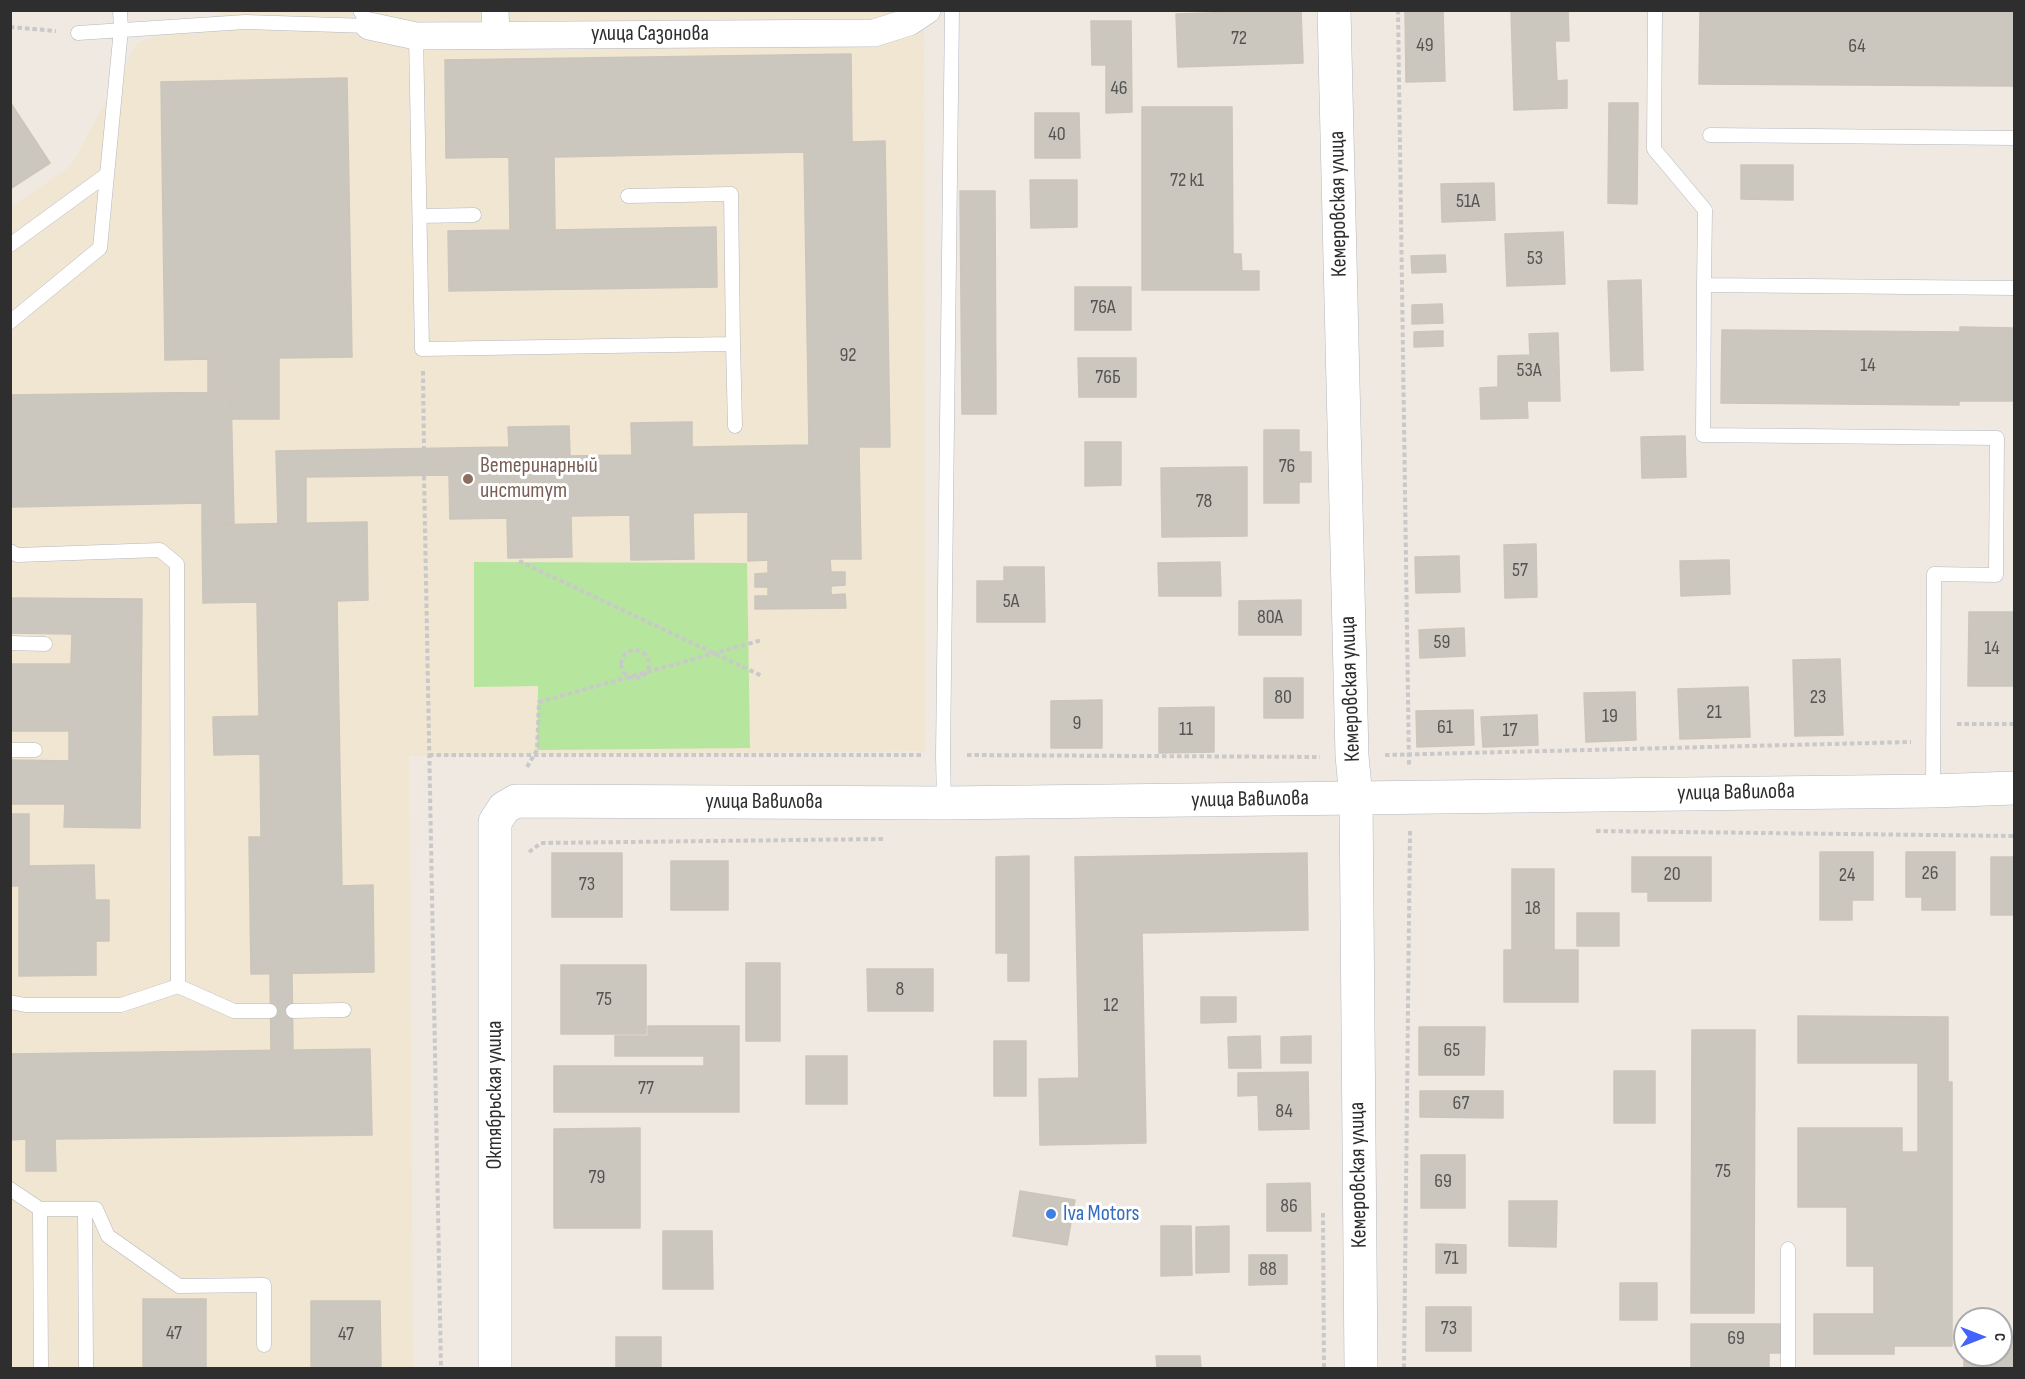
<!DOCTYPE html>
<html>
<head>
<meta charset="utf-8">
<style>
	body { margin:0 }
	#map { position:relative; width:2025px; height:1379px; overflow:hidden; background:#efe9e1; font-family:"Sofia Sans Condensed",sans-serif }
	canvas { display:block }
	.frame { position:absolute; inset:0; border:12px solid #2e2e2e; pointer-events:none }
	.north { position:absolute; left:1953px; top:1307px; width:60px; height:60px; box-sizing:border-box; background:#fff; border:2px solid #ababab; border-radius:50%; rotate:90deg; font-size:16px; font-weight:700; line-height:24px; text-align:center; color:#2e2e2e }
	.north::after { content:''; display:block; margin:auto; width:21px; height:27px; background:#4264fb; clip-path:polygon(50% 0,100% 100%,50% 72%,0 100%) }
</style>
</head>
<body>
<div id="map">
<canvas width="2025" height="1379"></canvas>
<div class="frame"></div>
<div class="north">С</div>
</div>
<script>
const ctx = document.querySelector('canvas').getContext('2d');
ctx.lineJoin = 'round';
function fillPath(path, color) {
  ctx.fillStyle = color;
  ctx.fill(path, 'evenodd');
}
function stroke(path, color, width, dash) {
  ctx.strokeStyle = color;
  ctx.lineWidth = width;
  ctx.lineCap = dash ? 'butt' : 'round';
  ctx.setLineDash(dash || []);
  ctx.stroke(path);
}
function write(font, color, halo, rows, align = 'center') {
  ctx.font = font + ' "Sofia Sans Condensed",sans-serif';
  ctx.lineWidth = 6;
  ctx.setLineDash([]);
  ctx.textBaseline = 'middle';
  ctx.strokeStyle = halo;
  ctx.fillStyle = color;
  for (const [text, x, y, turn = 0] of rows) {
    ctx.save();
    ctx.translate(x, y);
    ctx.rotate((+turn || 0) * Math.PI / 180);
    ctx.textAlign = isNaN(turn) ? turn : align;
    if (halo) ctx.strokeText(text, 0, 0);
    ctx.fillText(text, 0, 0);
    ctx.restore();
  }
}
const education = new Path2D(`
	M226,11H924L925,751L409,756L413,1368H11V207L71,166L137,43Z`);
const green = new Path2D(`
	M474,562L747,563L750,748L537,750L538,686L474,687Z`);
const building = new Path2D(`
	M1301,10L1303,63L1178,67L1176,14Z
	M1405,10H1443L1445,81L1406,82Z
	M1511,10H1568L1569,41H1555L1557,81L1567,80V108L1514,110Z
	M1700,10H2014V86L1699,84Z
	M1091,21H1131L1132,112L1106,113V65H1092Z
	M851,54L852,142L885,141L890,447H859L861,559H830L831,572H845V585L831,586V595L845,594L846,608L755,609V596H768V587H755V574L768,573V560L748,561V512L693,513L694,559L631,560L630,515L571,516L572,557L508,558L507,518L450,519L449,475L306,477V523L278,524L276,451L509,447L508,427L569,426L570,456L632,455L631,423L692,422V447L809,445L804,152L554,157L555,230L716,227L717,287L449,291L448,231L510,230L509,157L446,158L445,60Z
	M347,78L352,357L279,358V419H232L231,392H208V359L165,360L161,82Z
	M10,102L50,163L10,189Z
	M1609,103H1638L1637,204L1608,203Z
	M1142,107H1232L1233,254H1241L1242,271H1259V290H1142Z
	M1035,113H1079L1080,158H1035Z
	M1741,165H1793V200L1741,199Z
	M1030,180H1077V227L1031,228Z
	M1494,183L1495,220L1442,222L1441,184Z
	M960,191H995L996,414H962Z
	M1563,232L1565,284L1507,286L1505,234Z
	M1445,255L1446,272L1412,273L1411,256Z
	M1641,280L1643,370L1611,371L1608,281Z
	M1075,287H1131V330H1075Z
	M1442,304L1443,323L1412,324V305Z
	M1960,327L2014,328V401H1959V405L1721,403L1722,330L1960,332Z
	M1443,331V346L1414,347V332Z
	M1558,333L1560,401H1527L1528,418L1481,419L1480,388L1498,387V356L1530,355L1529,334Z
	M1078,358H1136V397H1079Z
	M231,392L234,524L202,525V503L11,507L10,395Z
	M1264,430H1299V452H1311V482H1299V503H1264Z
	M1685,436L1686,477L1642,478L1641,437Z
	M1085,442H1121V485L1085,486Z
	M1247,467V536L1162,537L1161,468Z
	M367,522L368,600L337,601L342,886L373,885L374,972L251,974L249,837H261L260,754L214,755L213,717L259,716L257,602L203,603L202,525Z
	M1536,544L1537,597L1505,598L1504,545Z
	M1459,556L1460,592L1416,593L1415,557Z
	M1729,560L1730,594L1681,596L1680,561Z
	M1220,562L1221,596H1159L1158,563Z
	M1004,567H1044L1045,622H977V581H1004Z
	M10,598L142,599L140,828L64,827L65,804H10V760L69,761V731H10V664H71L72,634L10,633Z
	M1301,600V635H1239V601Z
	M1969,612H2014V686H1968Z
	M1464,628L1465,656L1420,658L1419,630Z
	M1840,659L1843,735L1795,736L1793,660Z
	M1264,678H1303V718H1264Z
	M1748,687L1750,737L1680,739L1678,689Z
	M1635,692L1636,740L1586,742L1584,693Z
	M1102,700V748H1051V701Z
	M1214,707V752L1159,753V708Z
	M1473,710L1474,745L1417,747L1416,711Z
	M1537,715L1538,745L1483,747L1481,717Z
	M10,814H29V866L94,865L95,900H109V941H96V975L19,976V886H10Z
	M1820,852H1873V900H1852V920H1820Z
	M1906,852H1955V910H1922V897H1906Z
	M552,853H622V917H552Z
	M1307,853L1308,930L1142,933L1146,1143L1040,1145L1039,1079L1079,1078L1075,857Z
	M1029,856V981H1008V953H996V857Z
	M1632,857H1711V901H1648V892H1632Z
	M1991,857H2014V915H1991Z
	M671,861H728V910H671Z
	M1512,869H1554V950H1512Z
	M1577,913H1619V946H1577Z
	M1504,950H1578V1002H1504Z
	M746,963H780V1041H746Z
	M561,965H646V1034H561Z
	M867,969H933V1011H868Z
	M292,973L293,1050H271L270,974Z
	M1201,997H1236V1022L1201,1023Z
	M1798,1016L1948,1017V1082H1952V1346H1894V1354H1814V1314H1874V1266H1847V1207H1798V1128H1902V1152H1918V1063H1798Z
	M648,1026H739V1112H554V1066H704V1056H615V1036H648Z
	M1419,1027H1485L1484,1075H1419Z
	M1692,1030H1755L1754,1313H1691Z
	M1260,1036L1261,1068H1229L1228,1037Z
	M1311,1036V1063H1281V1037Z
	M994,1041H1026V1096H994Z
	M370,1049L372,1135L55,1139L56,1171H26V1139L10,1140V1054Z
	M806,1056H847V1104H806Z
	M1614,1071H1655V1123H1614Z
	M1308,1072L1309,1129L1259,1130L1258,1095L1238,1096V1073Z
	M1420,1091H1503V1118L1420,1117Z
	M640,1128V1228H554V1129Z
	M1421,1155H1465V1208H1421Z
	M1310,1183L1311,1231H1267V1184Z
	M1020,1191L1075,1200L1067,1245L1013,1236Z
	M1509,1201H1557L1556,1247L1509,1246Z
	M1161,1226H1191L1192,1275L1161,1276Z
	M1229,1226V1272L1196,1273V1227Z
	M663,1231H712L713,1289H663Z
	M1436,1244L1466,1245V1273H1436Z
	M1249,1255H1287V1284L1249,1285Z
	M1620,1283H1657V1320H1620Z
	M143,1299H206V1368H143Z
	M311,1301H380L381,1368H311Z
	M1426,1307H1471V1351H1426Z
	M1691,1324H1781V1353H1769V1368H1691Z
	M616,1337H661V1368H616Z
	M1964,1338L1965,1355H2001V1338H2014V1368H1964Z
	M1156,1356H1200L1201,1368H1157Z`);
const path = new Path2D(`
	M1398,10L1409,766
	M10,27L56,31
	M423,371L424,449
	M424,476L441,1368
	M519,561L762,676
	M621 664a14 14 0 1 1 28 0a14 14 0 1 1-28 0Z
	M1957,724H2014
	M429,755H921
	M967,755L1320,757
	M1385,755L1911,742
	M527,767L537,750L539,702L762,640
	M1596,831L2014,836
	M529,852L541,843L884,839
	M1323,1213L1324,1368
	M1404,1368L1410,830`);
const service = new Path2D(`
	M360,10L369,26
	M1655,10L1654,149L1705,210L1704,285
	M78,33L245,22L369,26
	M416,36L422,349L733,344L731,194L628,196
	M1710,135L2014,138
	M420,216L474,215
	M10,245L106,175
	M10,322L100,248L121,29L120,10
	M733,344L735,426
	M10,551L17,555L160,550L177,564L178,986
	M10,643L45,644
	M10,750H35
	M1933,791L1934,574L1996,575L1997,438L1703,435L1704,285L2014,288
	M944,803L943,755L952,10
	M10,1002L25,1005H121L178,986L234,1011H270
	M293,1011L344,1010
	M10,1189L40,1209H96L108,1236L179,1286L264,1285V1345
	M40,1209L41,1368
	M85,1209L86,1368
	M1788,1368V1249`);
const minor = new Path2D(`
	M495,10L496,35
	M369,26L416,36L874,33L909,22L927,10`);
const tertiary = new Path2D(`
	M495,1368V822L504,808L516,801L944,803L1933,791L2014,788`);
const secondary = new Path2D(`
	M1334,10L1352,756L1356,798L1361,1368`);
const markers = [
	[468,479,6,"#8d6e63"],
	[1051,1214,6,"#3f7fe0"]
];
const numberNames = [
	["72",1239,39],
	["49",1425,46],
	["64",1857,47],
	["46",1119,89],
	["40",1057,135],
	["72 к1",1187,181],
	["51А",1468,202],
	["53",1535,259],
	["76А",1103,308],
	["92",848,356],
	["14",1868,366],
	["53А",1529,371],
	["76Б",1108,378],
	["76",1287,467],
	["78",1204,502],
	["57",1520,571],
	["5А",1011,602],
	["80А",1270,618],
	["59",1442,643],
	["14",1992,649],
	["80",1283,698],
	["23",1818,698],
	["21",1714,713],
	["19",1610,717],
	["9",1077,724],
	["61",1445,728],
	["11",1186,730],
	["17",1510,731],
	["26",1930,874],
	["20",1672,875],
	["24",1847,876],
	["73",587,885],
	["18",1533,909],
	["8",900,990],
	["75",604,1000],
	["12",1111,1006],
	["65",1452,1051],
	["77",646,1089],
	["67",1461,1104],
	["84",1284,1112],
	["75",1723,1172],
	["79",597,1178],
	["69",1443,1182],
	["86",1289,1207],
	["71",1451,1259],
	["88",1268,1270],
	["73",1449,1329],
	["47",174,1334],
	["47",346,1335],
	["69",1736,1339]
];
const streetNames = [
	["улица Сазонова",650,34],
	["Кемеровская улица",1339,204,-91],
	["Кемеровская улица",1351,689,-92],
	["улица Вавилова",1736,793,-1],
	["улица Вавилова",1250,800,-1],
	["улица Вавилова",764,802],
	["Октябрьская улица",495,1095,-90],
	["Кемеровская улица",1359,1175,-91]
];
const educationNames = [
	["Ветеринарный",480,466],
	["институт",480,491]
];
const shopNames = [
	["Iva Motors",1063,1214]
];
fillPath(education, '#f0e6d1');
fillPath(green, '#b6e59e');
fillPath(building, '#cbc7bf');
stroke(building, '#cbc5ba', 1.5);
stroke(service, '#b4b7c1', 15);
stroke(minor, '#b4b7c1', 28);
stroke(tertiary, '#b4b7c1', 34);
stroke(secondary, '#b4b7c1', 34);
stroke(path, '#c9c9c9', 4, [4.5, 3]);
stroke(service, '#fff', 14);
stroke(minor, '#fff', 27);
stroke(tertiary, '#fff', 33);
stroke(secondary, '#fff', 33);
for (const [x, y, r, color] of markers) {
  const dot = new Path2D();
  dot.arc(x, y, r, 0, 2 * Math.PI);
  ctx.fillStyle = color;
  ctx.fill(dot);
  stroke(dot, '#fff', 2);
}
write('20px', '#555452', null, numberNames);
write('22px', '#2e2e2e', '#fff', streetNames);
write('22px', '#785e54', '#fff', educationNames, 'left');
write('22px', '#366cbe', '#fff', shopNames, 'left');
</script>
</body>
</html>
